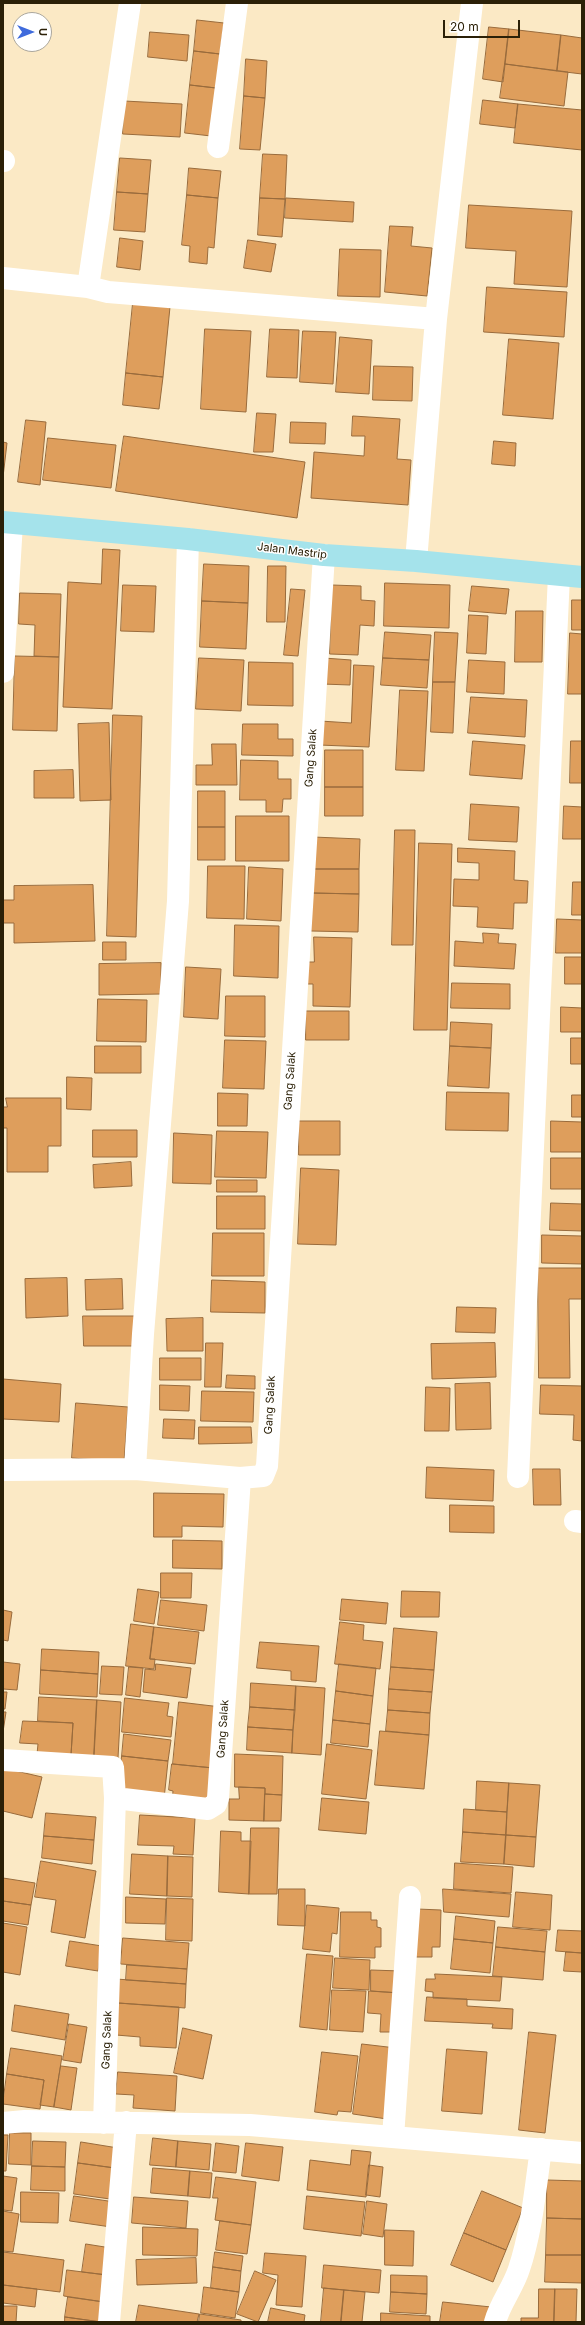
<!DOCTYPE html>
<html>
<head>
<meta charset="utf-8">
<style>
	body { margin:0 }
	#map { position:relative; width:585px; height:2325px; overflow:hidden; background:#fbe9c5; font-family:Inter,sans-serif }
	canvas { display:block }
	.frame { position:absolute; inset:0; border:4px solid #2b2007; pointer-events:none }
	.north { position:absolute; left:12px; top:12px; width:40px; height:40px; box-sizing:border-box; background:#fff; border:1px solid #aaa69c; border-radius:50%; rotate:90deg; font-size:11px; font-weight:700; line-height:16px; text-align:center; color:#2b2007 }
	.north::after { content:''; display:block; margin:auto; width:14px; height:18px; background:#3f6bdc; clip-path:polygon(50% 0,100% 100%,50% 72%,0 100%) }
	.scale { position:absolute; left:443px; top:20px; width:77px; height:18px; box-sizing:border-box; border:2px solid #2b2007; border-top:0; padding-left:5px; font-size:12px; line-height:14px; white-space:nowrap; color:#2b2007; -webkit-text-stroke:3px #fff; paint-order:stroke }
</style>
</head>
<body>
<div id="map">
<canvas width="585" height="2325"></canvas>
<div class="frame"></div>
<div class="north">U</div>
<div class="scale">20 m</div>
</div>
<script>
const ctx = document.querySelector('canvas').getContext('2d');
ctx.lineJoin = 'round';
function fillPath(path, color) {
  ctx.fillStyle = color;
  ctx.fill(path, 'evenodd');
}
function stroke(path, color, width, dash) {
  ctx.strokeStyle = color;
  ctx.lineWidth = width;
  ctx.lineCap = dash ? 'butt' : 'round';
  ctx.setLineDash(dash || []);
  ctx.stroke(path);
}
function write(font, color, halo, rows, align = 'center') {
  ctx.font = font + ' Inter,sans-serif';
  ctx.lineWidth = 3;
  ctx.setLineDash([]);
  ctx.textBaseline = 'middle';
  ctx.strokeStyle = halo;
  ctx.fillStyle = color;
  for (const [text, x, y, turn = 0] of rows) {
    ctx.save();
    ctx.translate(x, y);
    ctx.rotate((+turn || 0) * Math.PI / 180);
    ctx.textAlign = isNaN(turn) ? turn : align;
    if (halo) ctx.strokeText(text, 0, 0);
    ctx.fillText(text, 0, 0);
    ctx.restore();
  }
}
const building = new Path2D(`
	M197,20L224,23L220,54L194,51Z
	M489,27L509,29L503,82L483,79Z
	M509,29L561,35L557,71L505,64Z
	M150,32L189,35L187,61L148,57Z
	M561,35L582,38V74L557,71Z
	M194,51L220,54L216,88L190,85Z
	M246,59L267,61L265,98L244,96Z
	M505,64L568,72L564,106L500,98Z
	M190,85L216,88L211,136L185,133Z
	M244,96L265,98L260,150L240,149Z
	M483,100L518,104L515,128L480,124Z
	M124,101L182,104L180,137L123,134Z
	M518,104L582,110V150L514,143Z
	M263,154L287,155L285,199L260,198Z
	M120,158L151,160L148,194L117,192Z
	M189,168L221,171L218,198L187,195Z
	M117,192L148,194L145,232L114,230Z
	M187,195L218,198L214,248L208,247L207,264L189,262L190,246L182,245Z
	M260,198L285,199L282,237L258,235Z
	M286,198L354,202L353,222L285,218Z
	M469,205L572,211L567,287L514,284L516,251L466,248Z
	M390,226L413,227L411,246L432,248L427,296L385,292Z
	M120,238L143,241L140,270L117,267Z
	M248,240L276,244L271,272L244,268Z
	M340,249L381,250L380,297L338,296Z
	M487,287L567,292L564,337L484,332Z
	M133,303L170,307L163,377L126,373Z
	M205,329L251,331L246,412L201,409Z
	M270,329L299,330L297,378L267,377Z
	M303,331L336,332L333,384L300,382Z
	M340,337L372,340L369,394L336,392Z
	M509,339L559,343L553,419L503,415Z
	M374,366L413,367L412,401L373,400Z
	M126,373L163,377L159,409L123,405Z
	M257,413L276,414L273,452H254Z
	M353,416L400,419L397,459L411,460L408,505L311,498L314,452L364,456L365,436H352Z
	M26,420L46,422L40,485L18,482Z
	M291,422L326,423L325,444L290,443Z
	M124,436L305,462L297,518L116,491Z
	M48,438L116,445L111,488L43,480Z
	M494,441L516,443L515,466L492,464Z
	M3,442L7,443L3,477Z
	M103,549L120,550L112,709L63,707L68,582L101,584Z
	M204,564L249,566L248,603L202,601Z
	M268,566H286L285,622H267Z
	M385,583L450,585L449,628L384,626Z
	M123,585L156,586L154,632L121,631Z
	M332,585L361,586V600L375,601L374,626L360,625L358,655L330,654Z
	M472,586L509,589L506,614L469,611Z
	M291,589L305,590L298,656L284,655Z
	M20,593L61,594L59,657L34,656L35,625L19,624Z
	M572,600H582V630H572Z
	M202,601L248,603L246,649L200,647Z
	M516,611H543L542,662H515Z
	M469,615L488,616L486,654L467,653Z
	M385,632L431,635L429,660L383,658Z
	M435,632L458,633L455,682H433Z
	M570,633L582,634V694H568Z
	M15,656L59,657L57,731L13,730Z
	M199,658L244,660L241,711L196,709Z
	M324,658L351,660L350,685L322,684Z
	M383,658L429,660L427,688L381,685Z
	M469,660L505,662L504,694L467,692Z
	M249,662L293,663V706L248,705Z
	M354,665L374,666L369,747L319,745L320,721L351,723Z
	M433,682H455L453,733L431,732Z
	M400,690L428,691L424,771L396,770Z
	M471,697L527,700L525,737L468,733Z
	M113,715L142,716L136,937L107,936Z
	M109,723L111,800L80,801L78,724Z
	M243,724H278V739H293V756L242,755Z
	M473,741L525,745L522,779L470,775Z
	M571,741H582V783H570Z
	M212,744H236L237,785H196V765H212Z
	M325,750H363V787H325Z
	M241,760L278,761V779H291V799H283L282,812H266V800H240Z
	M73,770L74,798H34V771Z
	M325,787H363V816H325Z
	M198,791H225V827H198Z
	M471,804L519,807L517,842L469,840Z
	M564,806L582,807V839H563Z
	M236,816H289V861H236Z
	M198,827H225V860H198Z
	M395,830H415L413,945H392Z
	M313,837L360,839L359,869H313Z
	M419,843L452,844L447,1030H414Z
	M458,848L515,851L514,880L528,881L527,903H514L513,929L477,927L478,907L453,906L454,879L479,880V863L458,862Z
	M208,866H245L244,919L207,918Z
	M249,867L283,869L281,921L247,919Z
	M313,869H359V894L312,893Z
	M573,882H582V915H572Z
	M93,885L95,941L14,943V923H3V900H14V886Z
	M312,893L359,894L358,932L311,931Z
	M557,919L582,920V953H556Z
	M235,925L279,926L278,978L234,976Z
	M483,933L499,934L498,943L516,944L514,969L454,966L455,941L483,943Z
	M314,937L352,938L350,1007L313,1006V984H306L307,962H314Z
	M103,942H126V960H103Z
	M565,957H582V984H565Z
	M161,963V994L99,995V964Z
	M186,967L221,969L218,1019L184,1017Z
	M452,983L510,984V1009L451,1008Z
	M226,996H265V1037L225,1036Z
	M98,999L147,1000L146,1042L97,1041Z
	M561,1007L582,1008V1032H561Z
	M306,1011H349V1040H306Z
	M451,1022L492,1024L491,1048L450,1046Z
	M571,1038H582V1064H571Z
	M225,1040L266,1041L264,1089L223,1088Z
	M95,1046H141V1073H95Z
	M450,1046L491,1048L489,1088L448,1086Z
	M67,1077L92,1078L91,1110L67,1109Z
	M447,1092L509,1093L508,1131L446,1130Z
	M218,1093L248,1094L247,1126H218Z
	M572,1095H582V1117H572Z
	M6,1098H61V1146H48V1172H7V1128H3V1107H7Z
	M299,1121H340V1155H299Z
	M551,1121L582,1122V1152H551Z
	M93,1130H137V1157H93Z
	M217,1131L268,1132L266,1178L215,1177Z
	M174,1133L212,1135L211,1184L173,1183Z
	M551,1158H582V1189H551Z
	M131,1162L132,1186L94,1188L93,1165Z
	M301,1168L339,1170L336,1245L298,1244Z
	M217,1180H257V1192H217Z
	M217,1196H265V1229H217Z
	M551,1203L582,1204V1231L550,1230Z
	M213,1233H264V1276H212Z
	M542,1235L582,1236V1264L542,1263Z
	M538,1268H582V1299H569L570,1378H539Z
	M67,1278L68,1316L26,1318L25,1279Z
	M122,1279L123,1309L86,1310L85,1280Z
	M212,1280L265,1282V1313L211,1312Z
	M457,1307L496,1308L495,1333L456,1332Z
	M83,1316H135V1346H84Z
	M203,1318V1351H167L166,1319Z
	M206,1343H223L221,1387H205Z
	M495,1343L496,1377L432,1379L431,1344Z
	M160,1358H201V1380H160Z
	M227,1375L255,1376V1389L226,1388Z
	M3,1379L61,1384L59,1422L3,1419Z
	M490,1383L491,1429L456,1430L455,1384Z
	M160,1385L190,1386L189,1411L160,1410Z
	M541,1385L582,1386V1441L573,1440L574,1415L540,1414Z
	M426,1387L450,1388L449,1431H425Z
	M202,1391L254,1392L253,1422L201,1421Z
	M76,1403L128,1407L124,1462L72,1458Z
	M164,1419L195,1420L194,1439L163,1438Z
	M199,1427H251L252,1443L199,1444Z
	M427,1467L494,1470L493,1501L426,1498Z
	M533,1469H560L561,1505H534Z
	M154,1493L224,1494L223,1527L182,1526V1537H154Z
	M450,1505L494,1506V1533L450,1532Z
	M173,1540L222,1541V1569L173,1568Z
	M161,1573H192L191,1598H161Z
	M138,1589L159,1592L154,1624L134,1621Z
	M402,1591L440,1592L439,1617H401Z
	M342,1599L388,1603L386,1624L340,1620Z
	M161,1600L207,1605L204,1631L158,1625Z
	M3,1610L12,1612L8,1641L3,1640Z
	M340,1622L364,1625L363,1640L383,1642L380,1669L335,1664Z
	M131,1624L154,1627L150,1659H155L154,1669L126,1666Z
	M154,1627L199,1632L195,1664L150,1659Z
	M394,1628L437,1632L434,1670L391,1667Z
	M260,1642L319,1646L316,1682L291,1680V1671L257,1668Z
	M42,1649L99,1652L98,1674L41,1670Z
	M3,1662L20,1664L17,1690L3,1689Z
	M156,1664L191,1668L187,1698L143,1692L145,1669L155,1670Z
	M339,1664L376,1668L373,1696L336,1691Z
	M102,1666L124,1667L122,1695L100,1694Z
	M129,1667L143,1668L140,1697L126,1695Z
	M391,1667L434,1670L432,1692L389,1689Z
	M41,1670L98,1674L97,1697L40,1694Z
	M251,1683L296,1686L295,1710L250,1707Z
	M296,1686L325,1688L321,1755L292,1753Z
	M389,1689L432,1692L430,1713L388,1710Z
	M336,1691L373,1696L370,1724L333,1720Z
	M3,1692H7L5,1709H3Z
	M39,1697L97,1700L94,1757L71,1755L73,1723L38,1721Z
	M125,1698L169,1703L167,1716L173,1717L171,1737L122,1732Z
	M97,1700L121,1702L118,1758L94,1757Z
	M179,1702L221,1707L214,1768L173,1764Z
	M250,1707L295,1710L293,1730L248,1727Z
	M388,1710L430,1713L429,1735L386,1731Z
	M3,1712H6L3,1732Z
	M333,1720L370,1724L368,1747L331,1743Z
	M23,1721L73,1723L71,1755L37,1754L38,1744L20,1743Z
	M248,1727L293,1730L292,1753L247,1750Z
	M380,1731L429,1735L424,1789L375,1785Z
	M124,1734L171,1740L168,1761L122,1756Z
	M327,1744L372,1750L366,1799L322,1794Z
	M235,1754L283,1756L282,1795L265,1794V1788L235,1787Z
	M122,1756L168,1761L164,1799L118,1794Z
	M172,1764L213,1768L209,1806L172,1802L173,1791L169,1790Z
	M3,1768L42,1777L32,1818L3,1811Z
	M477,1781L509,1783L507,1812L476,1810Z
	M509,1783L540,1785L536,1837L506,1835Z
	M239,1787L265,1788L264,1821L229,1820V1799H239Z
	M265,1794L282,1795L281,1821H264Z
	M322,1798L369,1802L366,1834L319,1830Z
	M464,1809L507,1812L506,1835L463,1832Z
	M46,1813L96,1817L94,1840L44,1836Z
	M140,1815L195,1818L193,1855L173,1854L174,1846L138,1845Z
	M251,1828H279L277,1894H249Z
	M221,1831L241,1832V1841H251L249,1894L219,1892Z
	M463,1832L506,1835L504,1864L461,1862Z
	M506,1835L536,1837L534,1867L504,1864Z
	M44,1836L94,1840L92,1864L42,1858Z
	M132,1854L168,1856L167,1896L130,1894Z
	M168,1856L193,1857L192,1897L167,1896Z
	M41,1861L96,1871L85,1938L51,1932L56,1900L35,1897Z
	M455,1863L513,1867L511,1893L454,1889Z
	M3,1878L35,1883L31,1905L3,1901Z
	M279,1889H305V1926L278,1925Z
	M443,1889L511,1894L509,1917L444,1912Z
	M516,1892L552,1895L550,1930L513,1927Z
	M126,1897L166,1899L165,1924L126,1923Z
	M167,1898L193,1899L192,1941L166,1940Z
	M3,1901L31,1905L28,1925L3,1921Z
	M307,1905L339,1908L337,1934L332,1933L330,1952L303,1949Z
	M417,1909L441,1910L440,1947H432V1957H415Z
	M341,1912H371V1920H377V1927L381,1928V1947H375V1958L340,1957Z
	M456,1916L495,1921L493,1943L454,1939Z
	M3,1923L27,1927L20,1975L3,1972Z
	M498,1927L547,1931L545,1952L496,1947Z
	M558,1930L582,1931V1953L556,1951Z
	M123,1938L189,1943L187,1969L121,1964Z
	M454,1939L493,1943L490,1973L451,1969Z
	M70,1941L102,1946L98,1971L66,1966Z
	M496,1947L545,1952L543,1980L493,1976Z
	M566,1952L582,1953V1972L564,1971Z
	M307,1954L333,1956L327,2030L300,2027Z
	M335,1958L370,1960L369,1990L333,1988Z
	M127,1965L187,1969L186,1984L126,1980Z
	M371,1970L401,1971L400,1993L371,1991Z
	M435,1974L502,1977L500,2001L433,1998V1992L425,1991L426,1979H435Z
	M116,1979L186,1984L185,2008L118,2003Z
	M332,1990L366,1991L363,2032L330,2030Z
	M369,1991L400,1993L398,2032H380L381,2014L368,2013Z
	M427,1997L467,1999V2006L513,2009L512,2029L492,2028L493,2024L425,2021Z
	M118,2003L179,2007L176,2048L140,2046V2037L116,2035Z
	M15,2005L69,2014L65,2040L12,2031Z
	M69,2024L87,2027L81,2063L63,2060Z
	M183,2028L212,2035L203,2079L174,2073Z
	M529,2032L556,2035L545,2133L519,2130Z
	M362,2044L396,2048L387,2119L353,2114Z
	M11,2048L62,2056L54,2107L40,2105L44,2080L7,2074Z
	M447,2049L487,2052L482,2114L442,2111Z
	M322,2052L358,2056L351,2112L338,2111L337,2115L315,2112Z
	M61,2066L77,2068L71,2110L54,2107Z
	M118,2072L177,2076L175,2111L133,2108L134,2095L116,2094Z
	M7,2074L44,2080L40,2109L3,2104Z
	M10,2133H31V2165L9,2164Z
	M3,2135H8L6,2171H3Z
	M153,2138L178,2141L176,2167L150,2165Z
	M33,2141L66,2142L65,2167L32,2166Z
	M178,2141L211,2144L209,2170L176,2167Z
	M81,2142L118,2148L115,2168L78,2163Z
	M216,2143L239,2146L236,2173L213,2171Z
	M246,2143L283,2147L279,2181L242,2176Z
	M352,2150L371,2152L366,2197L307,2190L310,2160L350,2165Z
	M78,2163L115,2168L110,2199L74,2194Z
	M369,2165L383,2167L380,2197L366,2195Z
	M32,2166L65,2167V2191L31,2190Z
	M153,2168L190,2171L188,2196L151,2193Z
	M190,2171L212,2173L210,2198L188,2196Z
	M3,2176L17,2178L12,2211L3,2210Z
	M216,2177L256,2182L251,2225L215,2220L218,2198H213Z
	M547,2180L582,2181V2219L547,2218Z
	M482,2191L523,2208L506,2250L464,2233Z
	M21,2192L59,2193L58,2223L21,2222Z
	M74,2196L115,2202L111,2227L70,2221Z
	M307,2196L365,2202L361,2236L304,2229Z
	M134,2197L188,2201L186,2228L132,2223Z
	M367,2201L387,2204L383,2237L363,2234Z
	M3,2211L19,2214L13,2252L3,2251Z
	M547,2218L582,2219V2255H546Z
	M220,2221L251,2225L247,2254L216,2250Z
	M143,2227L198,2229L197,2256L143,2255Z
	M385,2230L414,2231L413,2266L385,2265Z
	M464,2233L506,2250L493,2282L451,2265Z
	M86,2244L111,2248L107,2275L82,2272Z
	M3,2252L64,2260L60,2292L3,2285Z
	M215,2252L243,2256L241,2271L213,2267Z
	M265,2253L306,2256L302,2307L276,2305L278,2275L263,2273Z
	M546,2255H582V2283L545,2282Z
	M196,2258L197,2283L137,2285L136,2260Z
	M324,2265L381,2270L379,2293L322,2288Z
	M213,2267L241,2271L239,2292L211,2288Z
	M67,2270L107,2275L104,2302L64,2296Z
	M255,2271L276,2280L258,2322L237,2314Z
	M391,2275L427,2276V2294L391,2292Z
	M3,2285L37,2289L35,2307L3,2303Z
	M204,2287L239,2292L235,2318L201,2313Z
	M324,2288L344,2290L341,2322H321Z
	M539,2289H555L554,2322H521V2318H538Z
	M555,2289H577L576,2322H554Z
	M344,2290L365,2292L362,2322H341Z
	M391,2292L427,2294L426,2314L390,2312Z
	M68,2297L104,2302L101,2322L65,2317Z
	M443,2302L491,2307L489,2322H440Z
	M139,2305L199,2314L197,2322H136Z
	M3,2306H17L16,2322H3Z
	M271,2308L305,2315L304,2322H268Z
	M381,2313L430,2316V2322H381Z
	M200,2314L241,2320V2322H199Z
	M65,2317L101,2322H65Z`);
const minor = new Path2D(`
	M130,3L88,287L108,292L436,319
	M218,147L237,3
	M3,161H4
	M3,278L88,287
	M416,561L436,319L472,3
	M3,672L12,523
	M135,1469L143,1334L178,901L188,539
	M3,1470L135,1469L240,1478L263,1476L267,1466L324,555
	M518,1477L559,575
	M575,1521L582,1522
	M3,1760L113,1767L115,1798
	M3,2123L25,2121L250,2125L582,2153
	M104,2123L115,1798L208,1809L216,1804L218,1798L240,1478
	M393,2137L410,1897
	M109,2322L126,2122
	M495,2322C500,2303 513,2288 519,2269C532,2230 535,2190 541,2149`);
const major = new Path2D(`
	M3,522L188,539L324,555L416,561L582,577`);
const streetNames = [
	["Jalan Mastrip",292,551,7],
	["Gang Salak",311,758,-86],
	["Gang Salak",290,1081,-86],
	["Gang Salak",270,1405,-87],
	["Gang Salak",223,1729,-86],
	["Gang Salak",107,2040,-88]
];
fillPath(building, '#de9e5c');
stroke(building, '#996b3c', 1);
stroke(minor, '#fff', 22);
stroke(major, '#a5e3eb', 22);
write('11px', '#2b2007', '#fff', streetNames);
</script>
</body>
</html>
